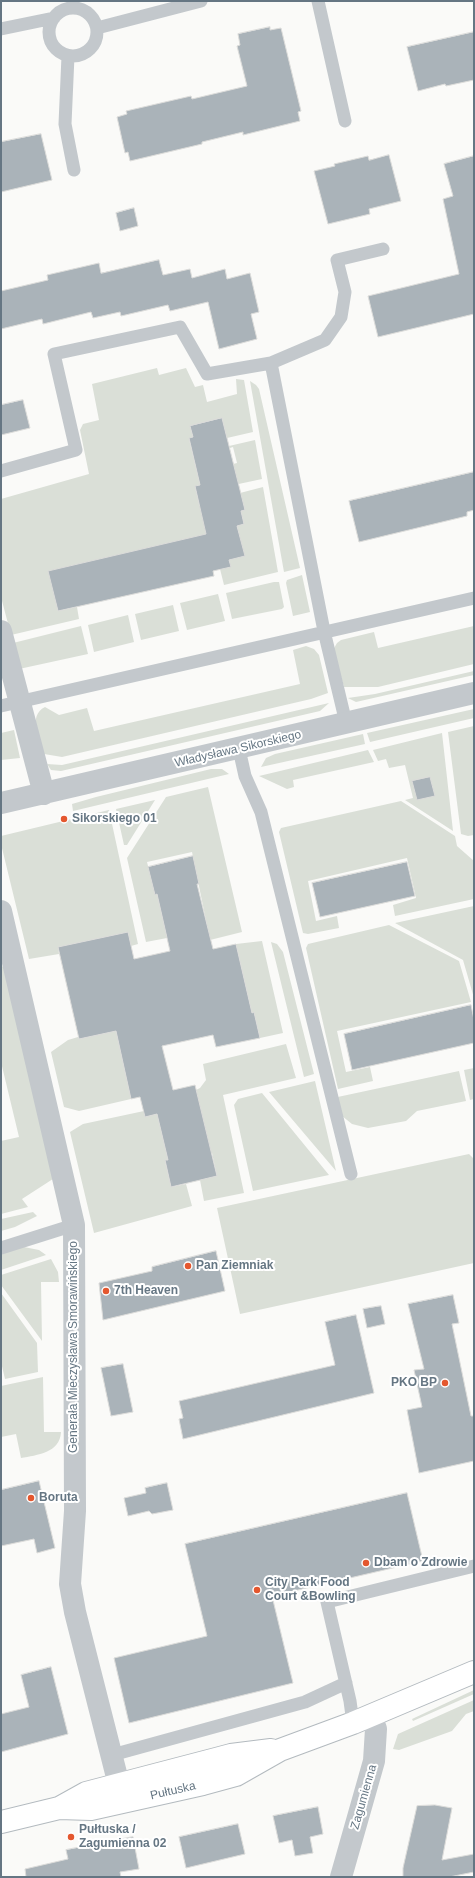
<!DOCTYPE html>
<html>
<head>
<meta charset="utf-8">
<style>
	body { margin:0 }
	#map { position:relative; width:475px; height:1878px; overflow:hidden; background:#fafaf8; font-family:Arial,sans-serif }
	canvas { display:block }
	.frame { position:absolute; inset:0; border:2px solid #657683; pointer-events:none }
</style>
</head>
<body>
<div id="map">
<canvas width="475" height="1878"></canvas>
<div class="frame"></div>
</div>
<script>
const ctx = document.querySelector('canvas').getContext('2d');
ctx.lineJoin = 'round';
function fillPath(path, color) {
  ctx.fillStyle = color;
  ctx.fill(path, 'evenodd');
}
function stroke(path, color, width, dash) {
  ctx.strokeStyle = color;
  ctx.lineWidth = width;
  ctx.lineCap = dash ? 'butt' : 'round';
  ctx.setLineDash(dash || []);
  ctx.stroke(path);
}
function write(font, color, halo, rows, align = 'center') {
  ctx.font = font + ' Arial,sans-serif';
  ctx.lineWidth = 4;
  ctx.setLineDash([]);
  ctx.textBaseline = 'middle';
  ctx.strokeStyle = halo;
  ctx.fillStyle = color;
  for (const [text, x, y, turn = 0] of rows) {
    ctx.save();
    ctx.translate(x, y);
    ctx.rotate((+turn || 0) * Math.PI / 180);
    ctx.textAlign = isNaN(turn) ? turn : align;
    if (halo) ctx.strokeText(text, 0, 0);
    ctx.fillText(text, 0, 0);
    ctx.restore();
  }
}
const green = new Path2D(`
	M157,368L159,375L186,368L195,387L203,385L207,402L237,394L236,379L244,380L253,432L227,438L222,418L190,426L193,437L189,439L200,485L195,487L199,504L204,503L213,539L49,572L58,611L77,607L79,619L11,635L1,597V499L89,474L80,430L83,424L99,420L92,384Z
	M250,381L256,385L259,389L300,568L284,572Z
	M255,440L262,479L234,485L229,465L237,463L233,447L230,448L229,446Z
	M263,487L278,572L224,585L220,569L230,567L229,560L244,556L237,526L244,524L241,511L245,510L240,493Z
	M302,575L310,612L293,616L286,583L287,580Z
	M274,582H279L284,607L282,609L232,619L226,593Z
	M218,594L225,621L187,630L180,603Z
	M173,605L179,631L141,640L135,614Z
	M128,615L134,642L94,652L88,625Z
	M81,626L88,654L19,669L13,643Z
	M474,626V664L378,687H344L333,650L337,643L341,640L374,632L378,648Z
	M306,646L314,649L319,655L328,693L311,699L62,757L44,754C40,739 27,716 45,707L59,715L87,708L94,731L300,684L293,650Z
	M474,671V675L356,702L348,698L375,694Z
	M329,703L320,711L61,771L51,770L47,764L62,765Z
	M474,709V718L370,742L367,733Z
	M474,726V835L468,836L461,834L448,732Z
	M14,730L20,758L1,760V733Z
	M442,733L453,831L405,800L413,798L405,765L389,768L386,759L378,761L373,750Z
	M363,734L365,744L261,767L266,758L275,754Z
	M368,750L374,762L293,780L294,787L287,789L259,776Z
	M211,769H222L229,774L73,811L72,804L96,797Z
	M208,787L242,932L210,940L192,852L147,862L155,894H157L167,938L146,942L127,858L166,797Z
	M155,800L127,845H124L116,809Z
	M401,801L455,836L457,846L474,861V899L395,916L393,905L416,898L407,858L308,881L316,921L337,916L339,928L308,934L303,933L279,832L281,828Z
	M109,810L138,944L131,946L128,932L58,947L59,954L29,959L1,844V836Z
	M474,906V998L463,960L395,923Z
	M389,925L459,961L471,1002L337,1031L346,1072L370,1067L373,1081L338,1089L306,948L308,944Z
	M262,941L283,1033L260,1038L254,1012L252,1013L236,944Z
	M271,942L277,944L283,952L314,1074L304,1077Z
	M1,965L4,968L56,1177L22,1199L28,1207L1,1214V1141L19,1137L1,1062Z
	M116,1031L131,1099L79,1111L64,1107L51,1052L68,1040L78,1037L79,1039Z
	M286,1044L296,1078L223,1095L244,1193L204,1201L200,1180L217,1176L212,1153L195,1157L196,1090L200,1088L206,1080L203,1064Z
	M474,1068V1099L470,1100L464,1070Z
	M459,1071L466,1101L417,1111L406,1121L368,1128L352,1124L342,1116L333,1098Z
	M315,1081L336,1171L269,1092Z
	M262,1093L329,1175L253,1191L234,1105L238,1099Z
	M144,1111L145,1117L157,1114L168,1160L165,1161L171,1187L186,1184L192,1206L94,1233L70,1132L83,1124Z
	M469,1154L474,1159V1263L240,1314L217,1208Z
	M33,1212L37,1216L15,1227L1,1231V1219Z
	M24,1247L39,1250L46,1255L1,1270V1251Z
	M51,1259L58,1272L59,1282H41L42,1341L1,1285V1275Z
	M1,1293L37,1343L38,1372L5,1379L1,1362Z
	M43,1377L44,1432H61C60,1453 37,1455 21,1458L16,1434L1,1437V1386Z
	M474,1690V1694L413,1721L412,1719Z
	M474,1700V1711L466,1714L452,1731L399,1750L393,1749L398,1734Z`);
const building = new Path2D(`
	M270,27V30L281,28L301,111L298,112L300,121L243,135V132L202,142V144L130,161L128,152L125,153L117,117L127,114L126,111L191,96L192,99L247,86L237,46L240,45L238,34Z
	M474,32V80L446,86L445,84L418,91L407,47Z
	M41,134L52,180L1,192V142Z
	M389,155L401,201L369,209L370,214L328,224L314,171L335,166L334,164L368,156L369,160Z
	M474,156V314L378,337L368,296L459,274L443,199L453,196L444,164Z
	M134,208L138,226L120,231L116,213Z
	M159,260L163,275L190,269L192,278L225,269L227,279L250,273L259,312L251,314L257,339L219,349L208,302L170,311L168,305L121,316L120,312L93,318L91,312L43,324L42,319L1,329V291L48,280L47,275L99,263L101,273Z
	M23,400L30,428L1,435V405Z
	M222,418L245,510L241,511L244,524L237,526L245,556L229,560L231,567L213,571L214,576L58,611L48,571L206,534L195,486L200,485L189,438L193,437L190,426Z
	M474,472V510L467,512V516L359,542L349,501Z
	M430,777L435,796L417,800L412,781Z
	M193,856L199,884H197L213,949L236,944L252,1013L254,1012L260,1038L216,1047L213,1035L162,1046L173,1090L195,1085L217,1176L171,1187L165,1160H168L157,1114L145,1117L140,1097L131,1099L116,1031L79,1039L58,947L128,932L134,959L170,951L157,894L155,895L148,867Z
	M407,862L415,896L320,917L312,883Z
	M471,1005L474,1020V1043L352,1070L344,1034Z
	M216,1251L225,1291L103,1320L99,1283L152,1271V1267Z
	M453,1295L459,1323L452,1324L471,1416H474V1461L419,1473L407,1410L422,1407L414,1370L424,1369L408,1304Z
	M381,1306L385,1324L367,1328L363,1309Z
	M356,1315L374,1393L183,1439L179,1419L183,1418L179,1401L335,1365L325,1322Z
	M123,1364L133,1412L111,1416L101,1368Z
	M39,1481L55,1548L37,1553L34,1539L1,1546V1490Z
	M167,1483L173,1510L152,1514L149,1511L128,1516L124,1498L146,1493L145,1488Z
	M407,1493L423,1561L272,1596L293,1683L129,1723L114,1658L207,1636L185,1544Z
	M51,1667L68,1734L1,1752V1714L29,1707L21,1675Z
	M435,1805L452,1808L442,1860L474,1854V1872L449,1877H403V1868L417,1806Z
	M318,1807L323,1834L310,1837L313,1853L295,1856L292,1840L279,1843L273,1816Z
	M238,1824L245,1854L186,1868L179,1837Z
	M133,1837L139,1869L120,1872L121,1877H26L25,1869L68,1859L66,1850Z`);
const lane = new Path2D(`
	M318,1L345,121
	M49 32a24 24 0 1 1 48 0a24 24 0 1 1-48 0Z
	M97,28L201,1
	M1,29L54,18
	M68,56L65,124L74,170
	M271,363L324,631L346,723
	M1,471L76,450L54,354L180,327L207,374L271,363L325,340L341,317L345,292L337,260L383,249
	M1,706L474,598
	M239,749L245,776L261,812L351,1174
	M1,1248L74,1225
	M353,1723L350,1701L327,1602L474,1566
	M112,1755L305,1702L346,1683`);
const street = new Path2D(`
	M1,631L44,794
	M1,803L474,693
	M1,911L74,1225L75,1511L70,1584L75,1612L119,1785
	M341,1877L374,1761L376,1729L371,1716`);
const secondary = new Path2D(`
	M59,1808L91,1809L203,1784L236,1775L280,1750L353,1723L474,1672
	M1,1822L59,1808L86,1793L216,1759L231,1755L271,1750`);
const markers = [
	[64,819,4,"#e4572e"],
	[188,1266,4,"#e4572e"],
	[106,1291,4,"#e4572e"],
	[445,1383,4,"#e4572e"],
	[31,1498,4,"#e4572e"],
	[366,1563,4,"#e4572e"],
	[257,1590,4,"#e4572e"],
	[71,1837,4,"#e4572e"]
];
const streetNames = [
	["Władysława Sikorskiego",238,749,-13],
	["Generała Mieczysława Smorawińskiego",74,1347,-90],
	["Pułtuska",173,1791,-13],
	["Zagumienna",364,1797,-74]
];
const poiNames = [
	["Sikorskiego 01",72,819],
	["Pan Ziemniak",196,1266],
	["7th Heaven",114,1291],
	["PKO BP",437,1383,"right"],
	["Boruta",39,1498],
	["Dbam o Zdrowie",374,1563],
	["City Park Food",265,1583],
	["Court &Bowling",265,1597],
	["Pułtuska /",79,1830],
	["Zagumienna 02",79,1844]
];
fillPath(green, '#dadfd7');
fillPath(building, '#aab3b9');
stroke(building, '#dcdcda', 1);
stroke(secondary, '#b3babf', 24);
stroke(lane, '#c3c8cc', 13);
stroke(street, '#c3c8cc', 22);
stroke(secondary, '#fff', 22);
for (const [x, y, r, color] of markers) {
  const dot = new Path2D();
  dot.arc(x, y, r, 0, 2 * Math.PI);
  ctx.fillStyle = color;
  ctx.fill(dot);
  stroke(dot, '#fff', 1.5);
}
write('12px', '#657683', '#fff', streetNames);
write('bold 12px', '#657683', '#fff', poiNames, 'left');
</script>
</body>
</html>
